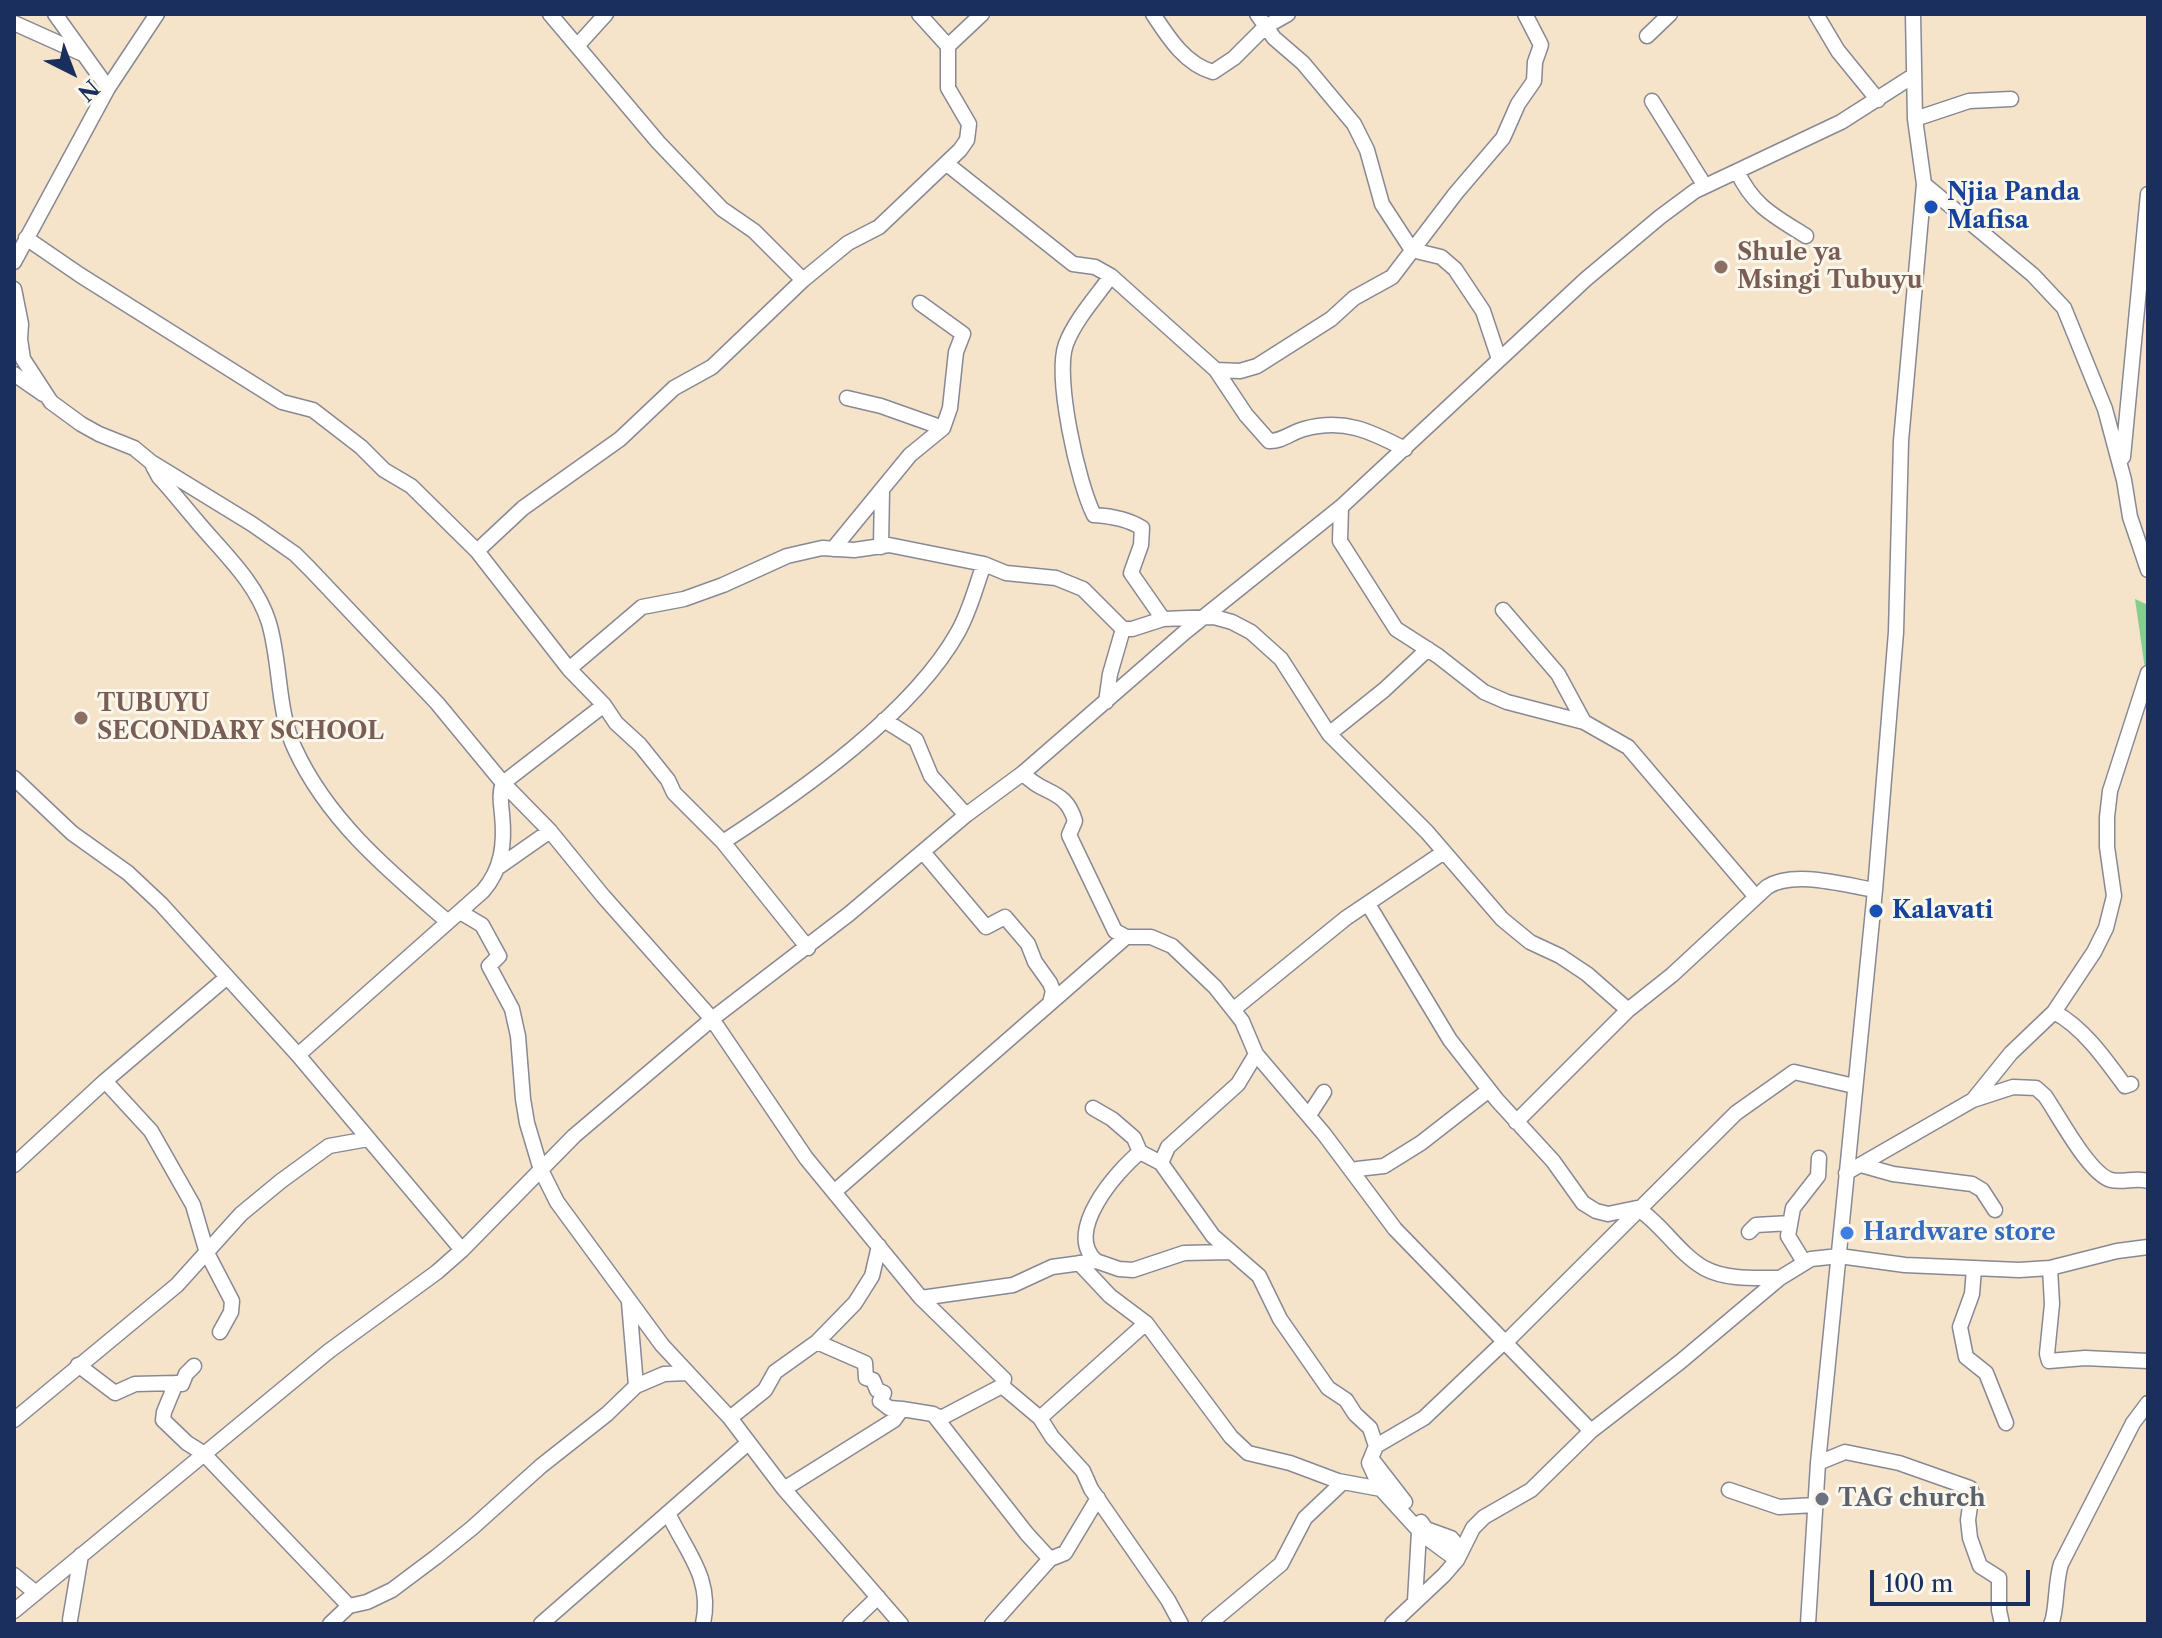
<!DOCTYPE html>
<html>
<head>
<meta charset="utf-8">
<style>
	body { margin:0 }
	#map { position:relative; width:2162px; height:1638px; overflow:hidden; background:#f5e3ca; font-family:"Libre Caslon Text",serif }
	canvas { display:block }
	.frame { position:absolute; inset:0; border:16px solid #1b2f5e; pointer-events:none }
	.north { position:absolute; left:32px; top:32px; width:80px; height:80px; -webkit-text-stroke:6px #fbf7ec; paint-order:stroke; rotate:138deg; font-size:22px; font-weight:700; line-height:32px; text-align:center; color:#1b2f5e }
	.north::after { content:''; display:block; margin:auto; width:28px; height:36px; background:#1b2f5e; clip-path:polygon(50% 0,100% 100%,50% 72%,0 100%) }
	.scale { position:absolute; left:1870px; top:1570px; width:160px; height:36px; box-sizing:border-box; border:4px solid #1b2f5e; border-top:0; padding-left:10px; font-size:24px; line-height:28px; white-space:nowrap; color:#1b2f5e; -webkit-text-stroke:6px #fbf7ec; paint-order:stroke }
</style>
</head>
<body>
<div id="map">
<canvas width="2162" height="1638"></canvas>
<div class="frame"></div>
<div class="north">N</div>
<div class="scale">100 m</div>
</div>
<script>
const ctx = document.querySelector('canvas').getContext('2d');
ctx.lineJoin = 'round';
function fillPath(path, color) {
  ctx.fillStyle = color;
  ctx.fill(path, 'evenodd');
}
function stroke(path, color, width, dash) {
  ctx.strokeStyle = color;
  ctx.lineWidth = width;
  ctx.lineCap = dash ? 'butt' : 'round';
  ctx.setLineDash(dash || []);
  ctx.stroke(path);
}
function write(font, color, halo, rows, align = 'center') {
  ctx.font = font + ' "Libre Caslon Text",serif';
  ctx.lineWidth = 6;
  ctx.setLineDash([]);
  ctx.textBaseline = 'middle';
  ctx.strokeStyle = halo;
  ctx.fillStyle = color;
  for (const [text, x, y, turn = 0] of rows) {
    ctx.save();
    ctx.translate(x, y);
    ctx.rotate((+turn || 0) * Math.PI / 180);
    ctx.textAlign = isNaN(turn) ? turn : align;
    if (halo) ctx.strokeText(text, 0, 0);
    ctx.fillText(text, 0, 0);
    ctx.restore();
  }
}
const green = new Path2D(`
	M2135,599L2148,605V690Z`);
const minor = new Path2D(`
	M55,14L108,88
	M550,14L658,142L722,209L754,231L803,280
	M1153,14C1168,37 1185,64 1213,72L1234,58L1265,27L1288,14
	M1257,14L1274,38L1303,63L1354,124L1367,150L1382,204L1412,250L1441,257L1455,269L1483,311L1499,359
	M1816,14L1838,51L1878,100
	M14,23L83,54
	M1647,36L1670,14
	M577,46L606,14
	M948,46L982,14
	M1652,101L1705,186
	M1915,119L1969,101L2011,99
	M947,164L1073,264L1095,267L1111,276L1216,370L1246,415L1269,441C1281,442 1292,432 1304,429C1344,418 1370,431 1405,449
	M1737,171C1753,206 1774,216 1806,236
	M1924,184L2033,275L2064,308L2105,409L2124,480L2130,517L2148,570
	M26,238L80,275L282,402L313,410L361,447L384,470L411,486L477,551L569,669L604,705L616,723L640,745L668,780L674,793L723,842L808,948
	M14,262L108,88L157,14
	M1111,276C1096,297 1075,320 1066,344C1054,376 1078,484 1094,515C1111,516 1128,519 1142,528L1141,545L1131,573L1163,619
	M14,289L21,324L20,339L23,359L51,402L81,424L99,434L134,448L151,462L252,524L295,554L310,569L437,703L503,783L550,831L603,896L712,1019L806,1158L921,1298L1004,1379L1002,1386L1040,1418L1052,1437L1083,1471L1091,1489L1168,1600L1181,1624
	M1216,370L1240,371L1257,366L1331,319L1354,298L1392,277L1456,193L1503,138L1518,104L1534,81L1535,62L1541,45L1525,14
	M14,374L43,394
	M847,398L881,406L943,428
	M2123,457L2148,194
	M153,466L159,477C172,491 183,505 195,519C222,552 256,581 269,623C281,664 277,711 295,749C328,821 390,872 448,922
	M1341,507L1340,541L1396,629L1438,656L1484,692L1507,702L1584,722L1628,747L1756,897
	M881,547L882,490
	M833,549L910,455L943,428L950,408L956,352L963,334L920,303
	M477,551L523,508L620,439L674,388L712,367L803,280L848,243L879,227L960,150L967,140L969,124L948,88V46L919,14
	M1503,610L1558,674L1584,722
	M569,669L642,607L684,599L723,585L787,556L822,548L854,550L889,545L984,564L1006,573L1056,578L1083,589L1123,629H1132L1163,619L1214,617L1232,622L1251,632L1281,659L1329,734L1427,832L1502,919L1530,942L1560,956L1587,974L1628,1010
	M1106,702L1110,674L1123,629
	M884,720L916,740L931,776L966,815
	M1329,734L1384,690L1428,649
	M1023,773C1043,796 1065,787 1075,821L1069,835L1115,931L1126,937H1151L1172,946L1215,987L1242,1021L1256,1054L1324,1134L1395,1229L1591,1431
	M14,778L72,833L128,873L161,904L298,1055L462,1250
	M723,842C800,792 913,713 958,632C970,611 976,586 984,564
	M923,852L986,927L1005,917L1028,944L1035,962L1050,983L1053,991L1050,1003
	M500,866L550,831
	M1368,904L1450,1040L1497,1100L1553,1161L1583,1203L1596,1211L1608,1214L1637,1208C1662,1224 1678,1253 1704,1268C1726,1280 1755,1278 1779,1278
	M460,912L482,925L499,956L489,966L512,1009L518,1036L523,1099L527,1123L541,1170L557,1202L662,1345L730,1418L784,1489L901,1624
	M1234,1009L1346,918L1444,852
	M2054,1012C2083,1027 2106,1060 2125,1086L2131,1084
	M1256,1054L1238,1084L1168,1147L1161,1163L1213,1236L1259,1276L1280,1319L1328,1388L1346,1400L1355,1414L1370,1428L1376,1446L1369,1463L1381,1489L1423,1535L1457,1560
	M298,1055L483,891C502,869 505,844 502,814C501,804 499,793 503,783L604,705
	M105,1081L151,1131L193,1205L207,1253L232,1301L231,1312L220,1332
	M1973,1100L2013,1087L2036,1088L2045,1096C2059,1116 2089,1174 2111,1180C2123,1183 2136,1177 2148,1181
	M1093,1108L1112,1119L1134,1138L1140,1152L1161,1163
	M1309,1115L1324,1092
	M1516,1122L1628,1010L1672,975L1767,887C1794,870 1844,885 1875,890
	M14,1165L105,1081L226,978
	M1861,1165L1893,1174L1972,1184L1982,1190L1995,1210
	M1357,1169L1384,1166L1421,1143L1489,1090
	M1846,1173L1973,1100L2011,1053L2054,1012L2094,952L2106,928L2114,896L2107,847V817L2110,791L2148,673
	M834,1192L1126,937
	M1749,1232L1756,1225L1790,1223
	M1096,1261C1063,1232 1117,1171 1140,1152
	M1804,1262L1788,1236L1793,1208L1818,1176L1819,1158
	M1079,1263L1110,1296L1146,1323L1231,1437L1248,1453L1290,1463L1338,1481L1381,1489
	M2050,1268L2052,1304L2047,1354L2049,1361L2085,1358L2148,1361
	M1974,1269L1972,1294L1960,1327L1966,1357L1986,1373L2006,1423
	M921,1298L1013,1285L1052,1267L1096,1261L1119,1269L1133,1270L1184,1253L1229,1252
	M629,1302L636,1386
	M1509,1339L1736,1113L1794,1072L1854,1086
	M817,1342L865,1363L866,1378L873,1380L877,1390L884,1393L880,1401L889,1408L902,1409
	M78,1365L115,1393L135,1384L176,1383
	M194,1366L186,1374L182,1384L176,1383L164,1412L163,1420L187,1443L203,1453L349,1606
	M933,1414L941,1418L1002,1386
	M730,1418L765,1390L775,1372L817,1342L855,1303L872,1276L879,1246
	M1040,1418L1146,1323
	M14,1420L177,1285L241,1214L281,1181L329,1146L368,1139
	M1376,1446L1424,1418L1505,1341
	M1374,1462L1405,1502
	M1818,1463L1845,1452L1899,1463L1970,1488L1972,1493L1968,1520L1970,1538L1980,1566L1999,1578V1610L2002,1624
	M784,1489L894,1420L902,1409L933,1414L1027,1534L1050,1559
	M1729,1490L1779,1507L1815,1505
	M668,1513C686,1552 713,1578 703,1624
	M1421,1522L1426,1529L1451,1538L1461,1550
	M14,1575L36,1593
	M1415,1601L1419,1532
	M14,1611L329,1351L437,1272L462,1250L574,1136L712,1019L849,914L966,815L1023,773L1185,632L1341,507L1586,279L1660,217L1695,191L1841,122L1913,76
	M70,1620L81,1555
	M330,1624L349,1606L367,1602L392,1590L436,1557L472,1528L541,1466L607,1414L636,1386L664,1374L687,1373
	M541,1624L748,1443
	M850,1624L878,1597
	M992,1624L1050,1559L1065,1553L1098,1498
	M1209,1624L1281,1564L1305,1518L1343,1482
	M1392,1624L1444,1575L1457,1560L1473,1528L1484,1517L1531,1490L1591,1431L1680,1362L1780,1278L1811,1259L1839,1256L1905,1265L2019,1270L2050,1268L2117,1251L2148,1247
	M1808,1624L1818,1463L1875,890L1896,632L1901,441L1924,184L1915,119L1913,14
	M2051,1624C2057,1613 2055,1582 2061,1564L2133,1423L2148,1403`);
const markers = [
	[1931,207,8,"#1a4fb4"],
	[1721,267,8,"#8d6e63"],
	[81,718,8,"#8d6e63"],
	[1876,911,8,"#1a4fb4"],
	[1847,1233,8,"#3f7fe0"],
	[1822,1499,8,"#6b7280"]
];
const transitNames = [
	["Njia Panda",1947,193],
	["Mafisa",1947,221],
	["Kalavati",1892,911]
];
const educationNames = [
	["Shule ya",1737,253],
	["Msingi Tubuyu",1737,281],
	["TUBUYU",97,704],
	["SECONDARY SCHOOL",97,732]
];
const shopNames = [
	["Hardware store",1863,1233]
];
const worshipNames = [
	["TAG church",1838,1499]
];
fillPath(green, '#84cf8d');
stroke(minor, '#888994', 17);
stroke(minor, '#fff', 14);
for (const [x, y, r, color] of markers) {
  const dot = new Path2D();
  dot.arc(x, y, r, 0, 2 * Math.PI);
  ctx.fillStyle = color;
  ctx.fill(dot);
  stroke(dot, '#fbf7ec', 3);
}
write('bold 24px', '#164399', '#fbf7ec', transitNames, 'left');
write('bold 24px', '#785e54', '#fbf7ec', educationNames, 'left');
write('bold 24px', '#366cbe', '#fbf7ec', shopNames, 'left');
write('bold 24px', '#5b616d', '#fbf7ec', worshipNames, 'left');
</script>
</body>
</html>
